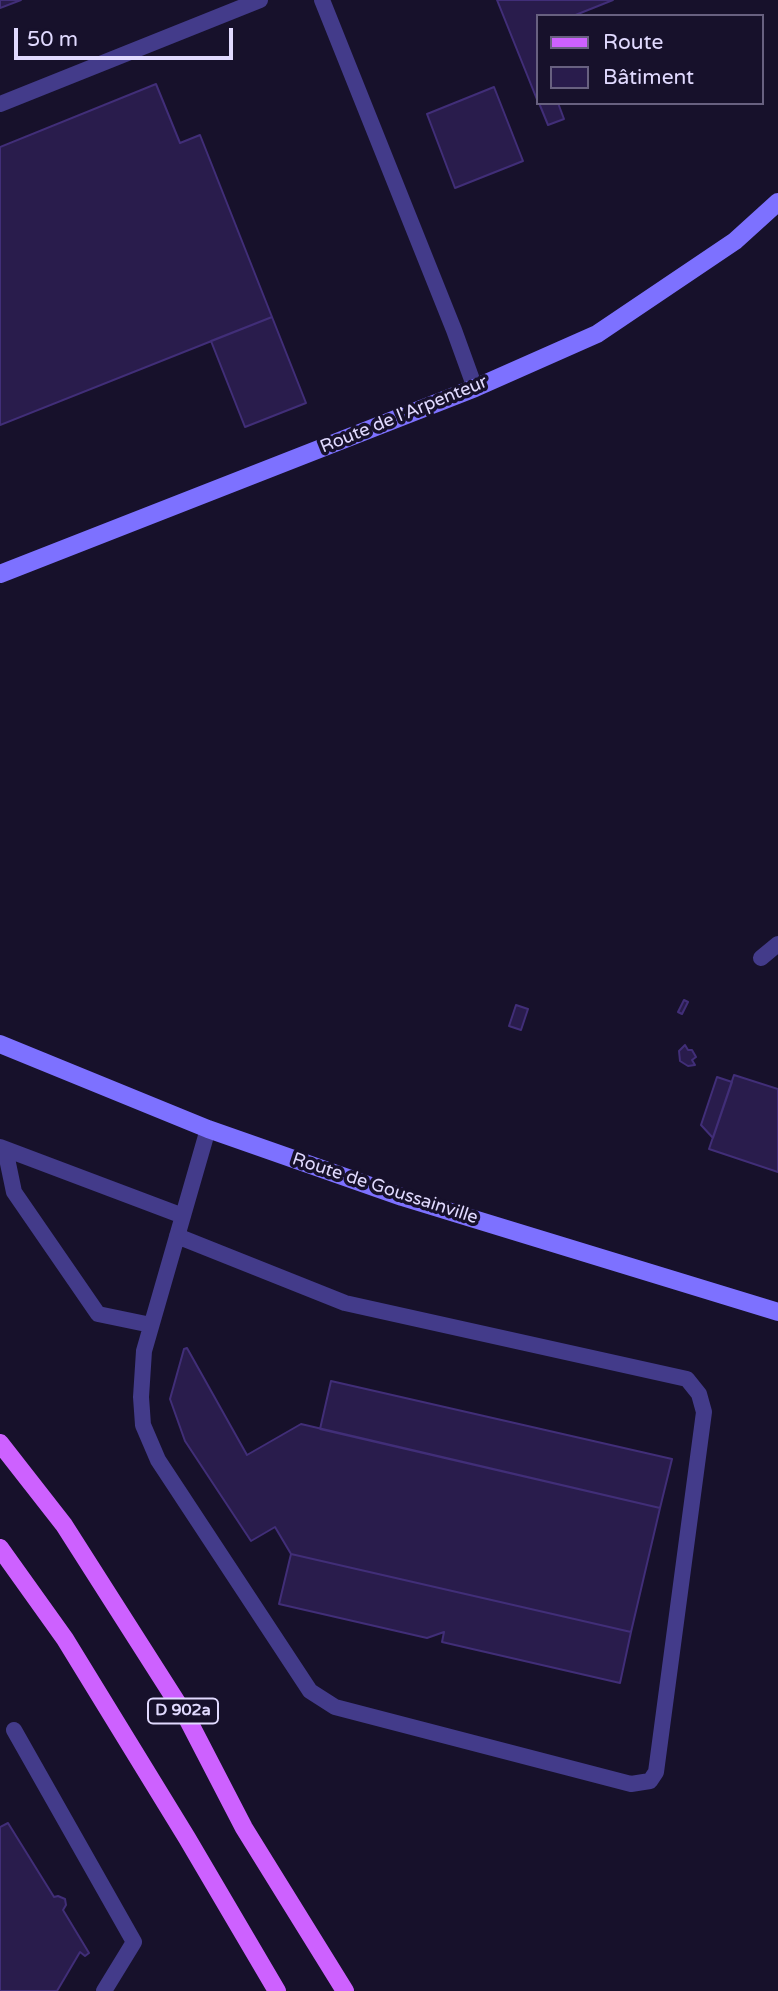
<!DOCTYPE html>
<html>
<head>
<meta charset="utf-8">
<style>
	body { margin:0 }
	#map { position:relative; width:778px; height:1991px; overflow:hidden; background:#17112b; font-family:"Varela Round",sans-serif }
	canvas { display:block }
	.legend { position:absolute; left:536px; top:14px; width:228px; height:91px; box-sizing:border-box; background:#17112b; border:2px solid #686180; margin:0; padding:9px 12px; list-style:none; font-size:21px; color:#e1daff }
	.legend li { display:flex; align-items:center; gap:14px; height:35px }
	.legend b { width:35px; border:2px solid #686180 }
	.scale { position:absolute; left:14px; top:28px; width:219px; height:32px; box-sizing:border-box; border:4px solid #e1daff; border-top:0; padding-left:9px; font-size:21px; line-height:24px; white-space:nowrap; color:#e1daff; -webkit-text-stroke:5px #17112b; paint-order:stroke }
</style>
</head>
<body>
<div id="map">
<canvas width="778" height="1991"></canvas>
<ul class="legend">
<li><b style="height:9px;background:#cd61ff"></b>Route</li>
<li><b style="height:19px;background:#291c4c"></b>Bâtiment</li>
</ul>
<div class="scale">50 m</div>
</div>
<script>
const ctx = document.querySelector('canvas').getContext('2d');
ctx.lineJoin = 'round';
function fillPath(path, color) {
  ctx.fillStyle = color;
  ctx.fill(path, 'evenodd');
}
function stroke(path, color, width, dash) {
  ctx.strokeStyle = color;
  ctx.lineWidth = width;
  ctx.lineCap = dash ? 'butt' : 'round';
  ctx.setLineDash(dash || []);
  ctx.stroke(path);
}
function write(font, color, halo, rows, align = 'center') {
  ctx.font = font + ' "Varela Round",sans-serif';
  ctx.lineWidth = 7;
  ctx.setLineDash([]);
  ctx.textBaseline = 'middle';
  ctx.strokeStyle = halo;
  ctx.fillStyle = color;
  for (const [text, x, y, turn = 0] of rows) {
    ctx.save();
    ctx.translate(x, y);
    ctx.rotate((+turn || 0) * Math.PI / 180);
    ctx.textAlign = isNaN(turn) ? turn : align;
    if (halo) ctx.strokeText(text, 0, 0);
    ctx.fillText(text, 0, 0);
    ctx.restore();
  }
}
const building = new Path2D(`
	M0,0H21L0,8Z
	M497,0H613L573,16H538V102Z
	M156,84L180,143L200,135L272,317L0,425V147Z
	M494,87L523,161L455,188L427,114Z
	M539,103H558L564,119L548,125Z
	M272,317L306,403L245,427L211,341Z
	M684,1000L688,1002L682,1014L678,1012Z
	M516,1005L528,1009L521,1030L509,1026Z
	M685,1045L688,1050H692L696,1057L692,1060L695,1065L688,1066L680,1061L679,1051Z
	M734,1075L778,1089V1172L709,1149Z
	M717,1077L732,1082L713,1138L701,1125Z
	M187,1348L247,1455L301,1424L660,1508L631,1632L291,1554L275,1527L251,1541L185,1441L170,1399L184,1349Z
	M331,1381L672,1459L660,1508L320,1429Z
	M291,1554L631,1632L620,1683L442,1642L444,1632L427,1638L279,1604Z
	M8,1823L54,1897L58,1896L65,1899L66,1905L63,1910L89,1953L85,1956L80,1952L57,1991H0V1827Z`);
const lane = new Path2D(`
	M322,0L454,330L475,388
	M0,104L260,0
	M761,958L778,944
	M0,1147L183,1216
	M5,1149L14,1192L98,1314L151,1325
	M177,1236L345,1303L687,1379L699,1394L704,1412L656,1772L650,1781L631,1784L335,1707L310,1691L158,1460L143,1425L141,1397L144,1351L208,1129
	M14,1730L134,1942L104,1991`);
const secondary = new Path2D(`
	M0,574L475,388L597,334L735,241L778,202
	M0,1044L208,1129L402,1197L778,1312`);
const primary = new Path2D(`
	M0,1443L64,1525L187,1718L244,1828L345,1991
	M0,1548L65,1639L187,1838L277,1991`);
const shields = [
	[183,1711,70]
];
const shieldNames = [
	["D 902a",183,1711]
];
const streetNames = [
	["Route de l'Arpenteur",404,415,-22],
	["Route de Goussainville",385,1189,18]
];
fillPath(building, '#291c4c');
stroke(building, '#412e78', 2);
stroke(lane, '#433b8a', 16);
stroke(secondary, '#7d71ff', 18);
stroke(primary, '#cd61ff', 18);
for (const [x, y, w] of shields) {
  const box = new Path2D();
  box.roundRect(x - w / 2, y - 12.5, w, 25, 5);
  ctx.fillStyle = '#17112b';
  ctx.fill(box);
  stroke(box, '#e1daff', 2);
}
write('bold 16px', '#e1daff', null, shieldNames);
write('18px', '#e1daff', '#17112b', streetNames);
</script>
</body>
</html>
